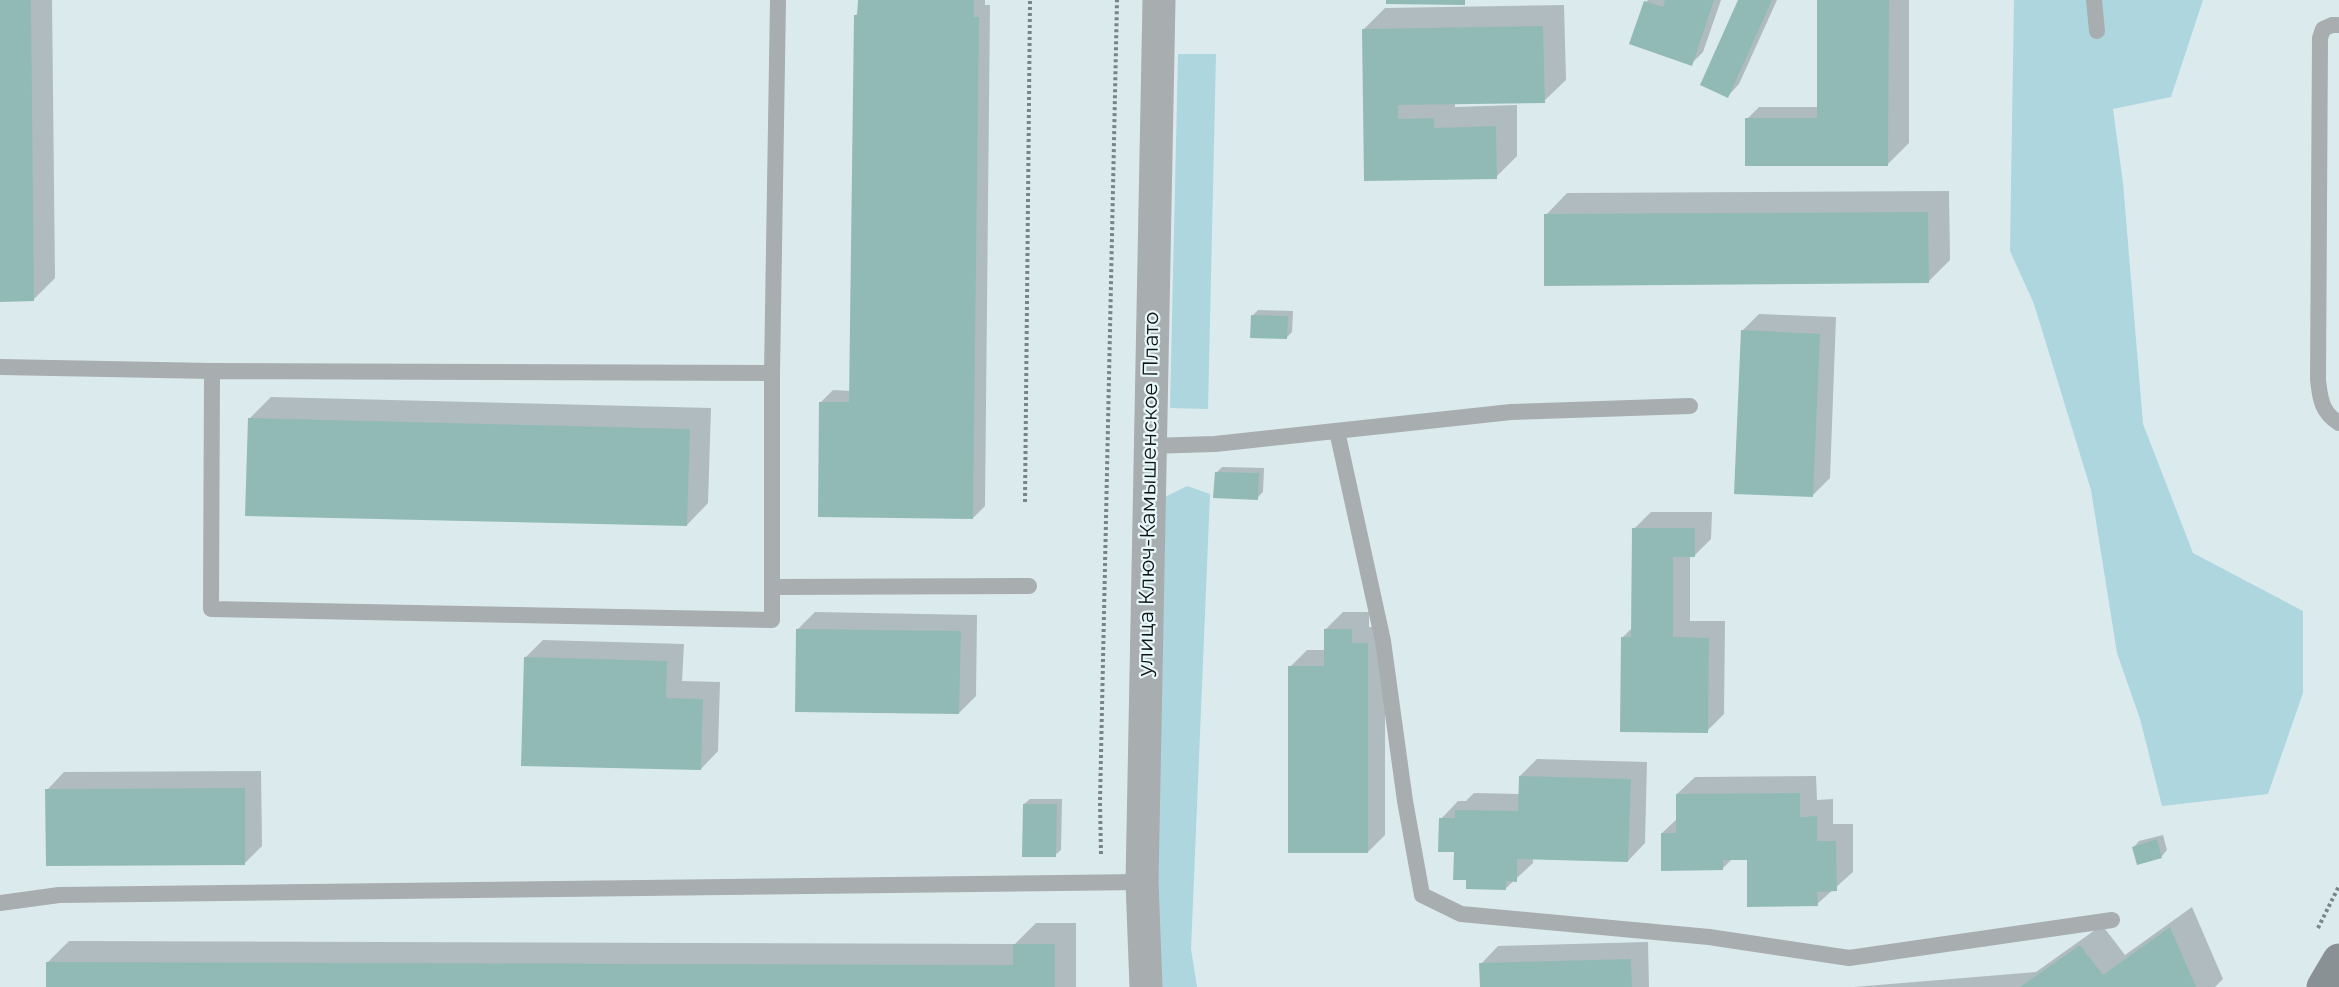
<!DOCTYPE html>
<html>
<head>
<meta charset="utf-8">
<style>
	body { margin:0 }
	canvas { display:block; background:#dbeaed }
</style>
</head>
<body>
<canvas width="2339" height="987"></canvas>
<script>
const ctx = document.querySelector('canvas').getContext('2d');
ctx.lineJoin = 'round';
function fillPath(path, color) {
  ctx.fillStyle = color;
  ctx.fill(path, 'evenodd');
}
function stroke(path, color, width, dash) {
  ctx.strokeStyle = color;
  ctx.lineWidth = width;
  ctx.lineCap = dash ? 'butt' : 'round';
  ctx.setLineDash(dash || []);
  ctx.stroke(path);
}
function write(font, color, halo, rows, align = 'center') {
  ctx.font = font + ' Montserrat,sans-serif';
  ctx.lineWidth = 4.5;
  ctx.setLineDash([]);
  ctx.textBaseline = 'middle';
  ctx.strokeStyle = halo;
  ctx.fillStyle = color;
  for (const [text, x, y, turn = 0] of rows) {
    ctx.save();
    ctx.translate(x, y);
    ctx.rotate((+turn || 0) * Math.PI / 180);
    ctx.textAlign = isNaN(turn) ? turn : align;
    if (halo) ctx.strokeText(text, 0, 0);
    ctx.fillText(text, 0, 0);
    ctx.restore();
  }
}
const green = new Path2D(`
	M2014,0H2203L2171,97L2113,109L2123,183L2143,424L2193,553L2303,611V693L2268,794L2162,806L2140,719L2117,653L2091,490L2034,304L2010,251Z
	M1178,54H1216L1208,409L1170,408Z
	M1187,486L1210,494L1191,949L1197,987H1160L1156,892L1165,497Z`);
const shadow = new Path2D(`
	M0,0H52L55,278L33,300H0Z
	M859,0H985V5H990L985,506L973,518L821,402L833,390L851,391L855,16L859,12Z
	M1648,0H1721L1703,52L1691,64L1646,2Z
	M1739,0H1777L1739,84L1728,96Z
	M1819,0H1909V143L1888,164L1747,119L1759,107H1819Z
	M1564,5L1566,80L1544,101L1455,102V107L1517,105V156L1496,177L1366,180L1364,29L1385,8Z
	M1949,191L1950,260L1928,282L1546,215L1567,193Z
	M1258,310L1293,311L1292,332L1286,338L1252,316Z
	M1759,314L1836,317L1830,478L1813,495L1742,331Z
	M271,397L711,408L708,503L687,525L249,419Z
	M1222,467L1264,468L1263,492L1257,498L1216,473Z
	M1651,512H1712L1711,539L1694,556H1690V621H1725L1724,714L1707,731L1622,638L1633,627L1634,529Z
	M815,612L977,615L976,696L959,713L798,629Z
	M1343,612H1369V627H1385V835L1368,852L1290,667L1307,650H1326V629Z
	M543,640L684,644L682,681L720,682L718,751L701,769L526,657Z
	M1537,759L1647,762L1645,843L1628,861L1533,858V863L1506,888L1468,879L1441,819L1458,801H1466L1474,793L1520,794V776Z
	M261,771L262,846L245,863L47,790L64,772Z
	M1816,776L1817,800L1833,799V824H1853V872L1817,904L1749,858H1733L1722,869L1662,833L1678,818L1677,794L1695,777Z
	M1030,799H1062L1061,850L1055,855L1024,804Z
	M2163,835L2167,850L2162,856L2138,863L2134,847L2139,841Z
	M2192,907L2223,979L2215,987H1854L2036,972L2102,925L2125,955Z
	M1036,923H1076V987H47V963L69,941L1015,944Z
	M1648,942L1649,987H1481V964L1498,946Z`);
const building = new Path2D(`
	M0,0H31L34,301L0,302Z
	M858,0H974V17H979L973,519L818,517L819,402H849L854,15H857Z
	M1386,0H1465V5L1386,4Z
	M1665,0H1714L1692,66L1629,44L1644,1L1663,7Z
	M1738,0H1772L1728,98L1700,85Z
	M1817,0H1889L1888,166H1745V118H1817Z
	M1543,26L1545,103L1398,105V119L1434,118V128L1496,126L1497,179L1364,181L1362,29Z
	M1928,212L1929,283L1544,286V214Z
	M1251,315L1288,316L1287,339L1250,338Z
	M1741,330L1820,334L1813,497L1734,494Z
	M248,418L690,429L687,526L245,516Z
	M1215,472L1259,473L1258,500L1213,498Z
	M1632,528H1695V557H1673V637L1709,638L1708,733L1620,732L1621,637H1631Z
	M796,629L961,631L959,714L795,712Z
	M1324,629H1352V643H1368V853H1288V666H1324Z
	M524,657L667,661L666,698L703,699L701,770L521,766Z
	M1519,776L1631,779L1628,862L1517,859V882L1506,881V890L1466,889V880H1453L1454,852H1438L1439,818H1455V810L1518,811Z
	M245,788V865L46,866L45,789Z
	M1800,793V817L1817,816V841H1836L1837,891L1817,892L1818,906L1747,907V860H1723V870L1661,871V833H1676V794Z
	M1023,804H1057L1056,857H1022Z
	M2157,839L2162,858L2137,865L2132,847Z
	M2170,927L2196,987H2020L2080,945L2103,975Z
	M1013,944H1055V987H46V962L1013,965Z
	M1631,959L1632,987H1480L1479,963Z`);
const path = new Path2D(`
	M1025,502L1030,0
	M1101,854L1100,802L1117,0
	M2318,928L2339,886`);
const service = new Path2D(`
	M2094,0L2097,31
	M2339,25H2332L2323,29L2320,38L2318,380C2320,399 2322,413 2339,423
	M0,367L212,371L772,373
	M212,371L211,609L772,620V587L1029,586
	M1337,431L1383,641L1405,801L1422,895L1461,914L1709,937L1849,958L2112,920
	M1149,446L1215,444L1511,412L1690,406
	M772,587V373L778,0
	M0,903L59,895L1142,882`);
const tertiary = new Path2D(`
	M1146,987L1142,882L1159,0`);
const secondary = new Path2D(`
	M2323,987L2339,960`);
const streetNames = [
	["улица Ключ-Камышенское Плато",1149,494,-89]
];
fillPath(green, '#add6de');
fillPath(shadow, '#0003');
fillPath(building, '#91bab6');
stroke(path, '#7a8486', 4, [3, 3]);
stroke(service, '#a8adb0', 16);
stroke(tertiary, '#a8adb0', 33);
stroke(secondary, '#899195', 33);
write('21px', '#0f1415', '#e8f8fa', streetNames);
</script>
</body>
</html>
